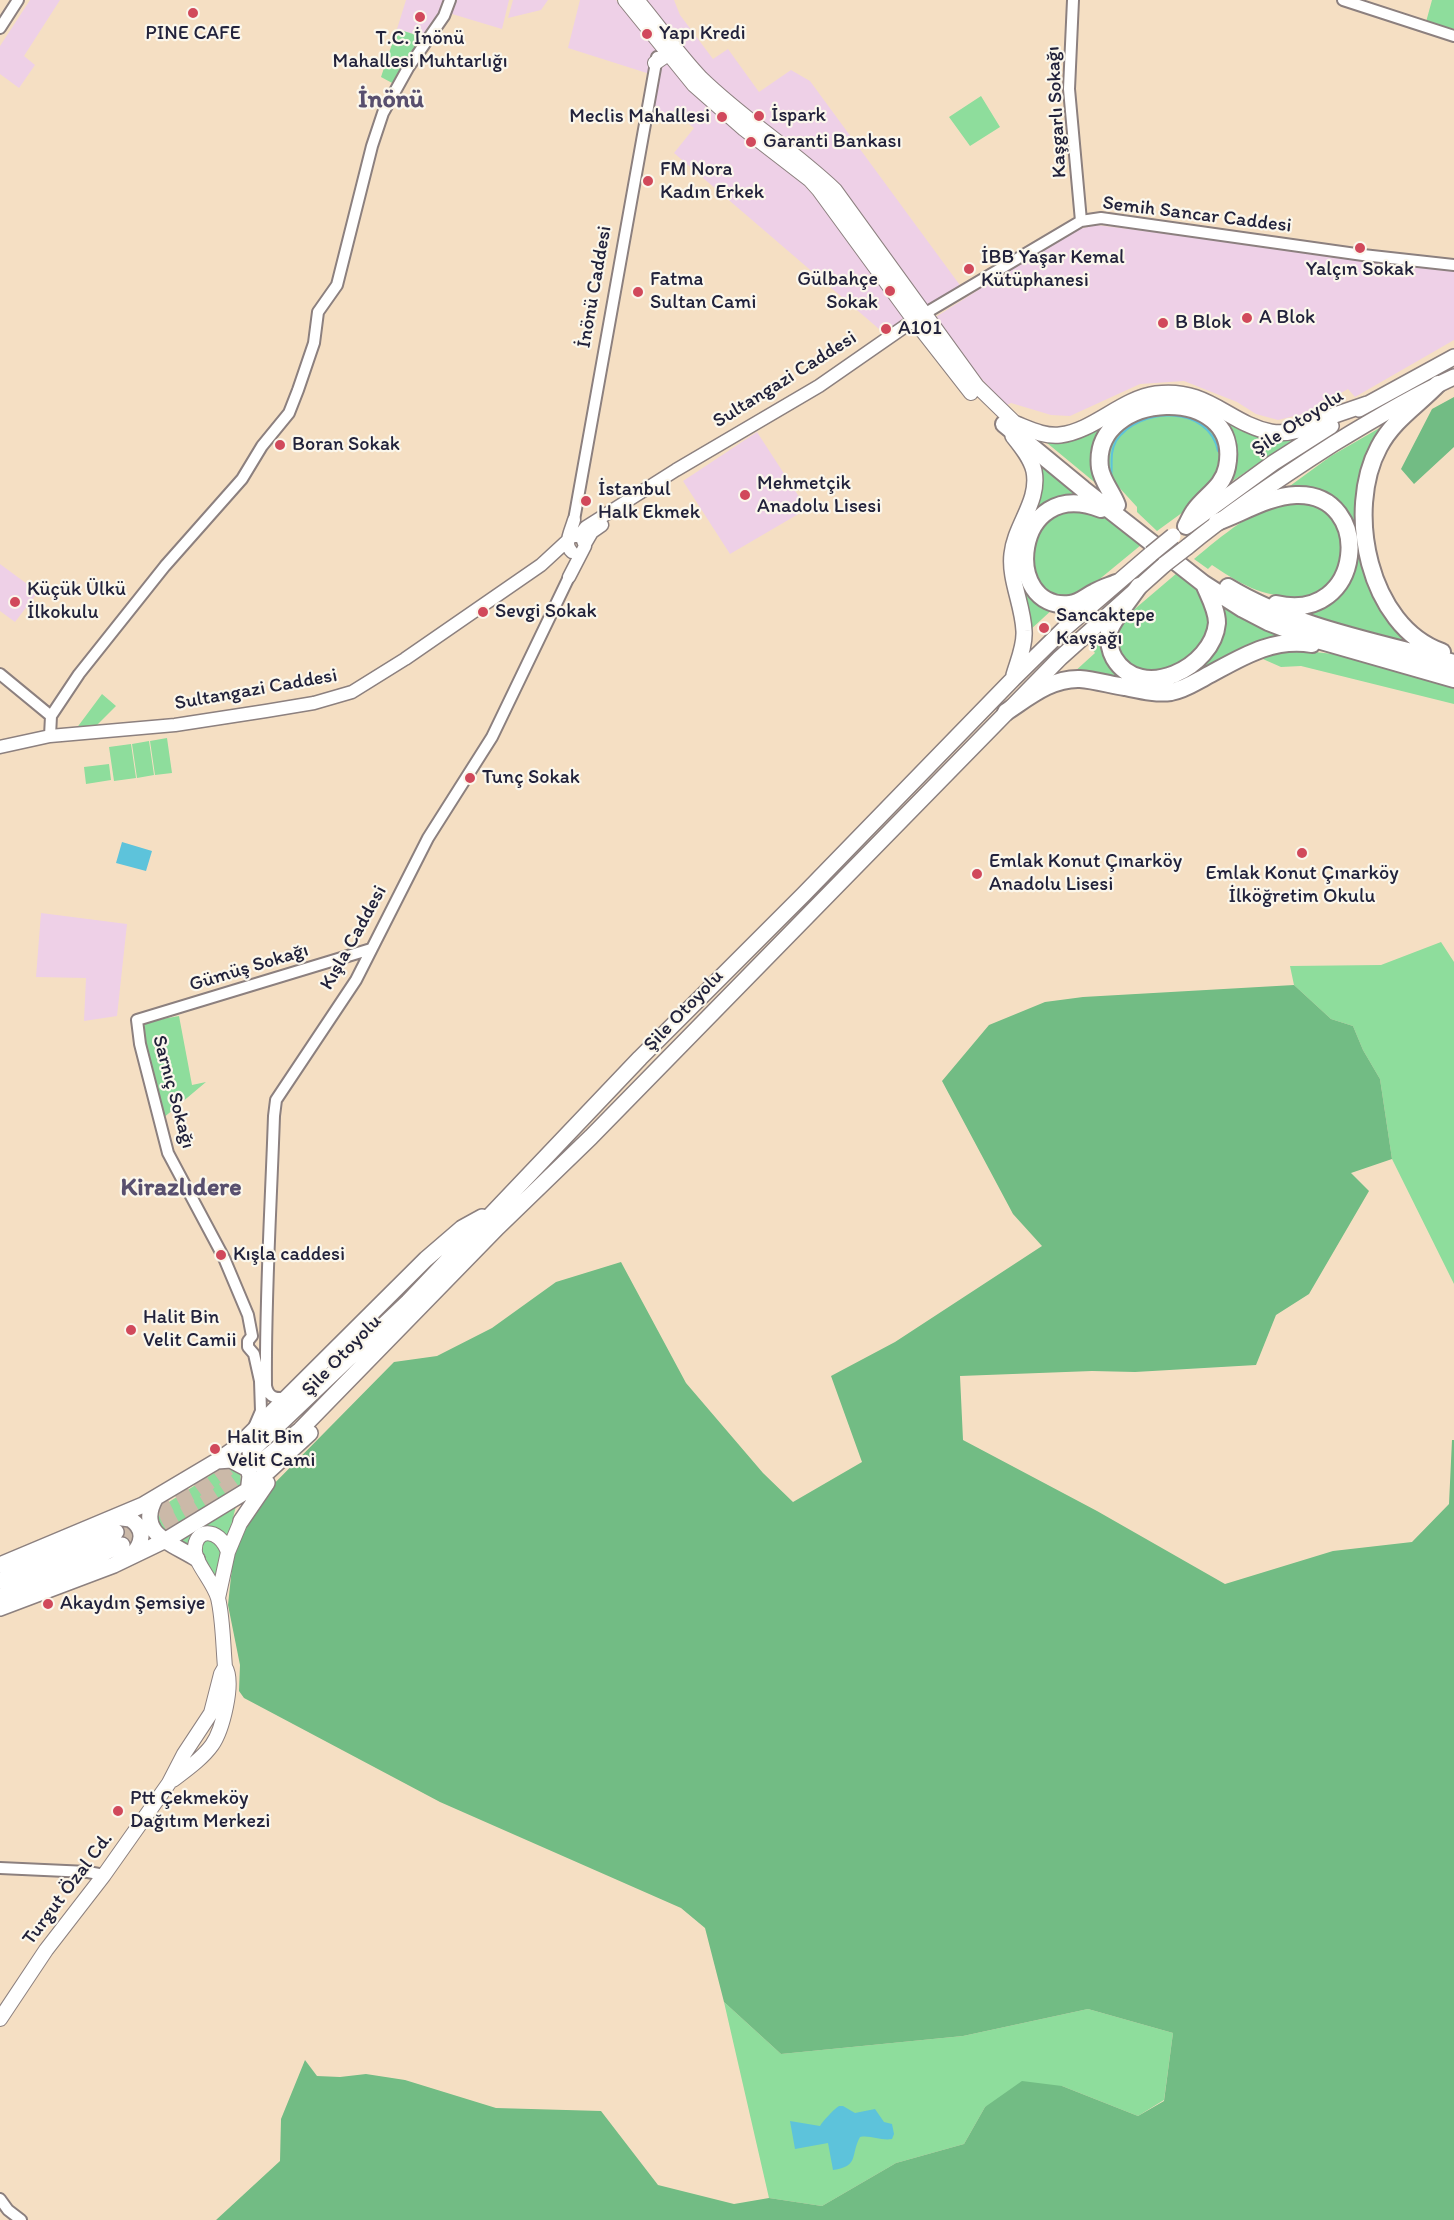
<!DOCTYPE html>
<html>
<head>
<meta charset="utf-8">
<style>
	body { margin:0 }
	canvas { display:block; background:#f5dfc3 }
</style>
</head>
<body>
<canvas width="1454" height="2220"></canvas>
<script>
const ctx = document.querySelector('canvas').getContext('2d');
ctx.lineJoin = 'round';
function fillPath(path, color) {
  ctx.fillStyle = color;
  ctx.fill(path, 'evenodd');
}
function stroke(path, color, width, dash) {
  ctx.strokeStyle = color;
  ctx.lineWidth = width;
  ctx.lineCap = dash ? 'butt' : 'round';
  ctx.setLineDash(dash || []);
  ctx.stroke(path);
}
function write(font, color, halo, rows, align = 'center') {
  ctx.font = font + ' Itim,sans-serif';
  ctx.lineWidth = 4.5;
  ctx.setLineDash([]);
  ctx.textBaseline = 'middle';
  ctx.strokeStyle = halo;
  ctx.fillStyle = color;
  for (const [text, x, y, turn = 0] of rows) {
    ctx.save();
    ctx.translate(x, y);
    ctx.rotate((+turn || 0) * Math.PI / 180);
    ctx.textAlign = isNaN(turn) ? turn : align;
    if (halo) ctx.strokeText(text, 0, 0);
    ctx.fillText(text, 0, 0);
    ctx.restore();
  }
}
const built = new Path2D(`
	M30,0H60L24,56L35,65L19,88L0,74V46Z
	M406,0H446L423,37L397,29Z
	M456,0H509L502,29L452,14Z
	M513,0H548L541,10L508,18Z
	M580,0H616L654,48L697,96L794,173L845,232L907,322L886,335L674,153L694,128L673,111L648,122L653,75L568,48Z
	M647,0H674L680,15L713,59L728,49L759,92L791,70L810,81L962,288L922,307L871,228L834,181L722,91L678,45Z
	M1096,225L1454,268V340L1355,397L1348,389L1303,414L1278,420L1256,414L1237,402L1184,381L1140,384L1070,416L1051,415L1011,403L1005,406L931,320L1071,231Z
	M757,432L807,509L730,554L683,481Z
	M0,564L38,592L15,622L0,611Z
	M41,913L127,924L117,1016L84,1021L86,978L36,977Z`);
const green = new Path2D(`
	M1432,0H1454V29L1426,22Z
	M397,29L423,37L394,84L381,77Z
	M981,96L1000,127L970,146L949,117Z
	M1212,411L1299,436L1222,488L1233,467Z
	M1155,413L1200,418L1217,434L1222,468L1190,507L1157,531L1137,512V507L1116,484L1110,473L1108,474L1107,448L1127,423Z
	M1106,422L1108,425L1104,490L1047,443L1069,440Z
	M1390,422L1370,454L1362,544L1420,647L1296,613L1337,595L1347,518L1283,491L1331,456Z
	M1037,457L1089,499L1037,513C1042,493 1043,477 1037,457Z
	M1292,500L1322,508L1340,526L1343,567L1317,597C1269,599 1251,591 1212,565L1208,569L1194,559C1223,535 1254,508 1292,500Z
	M1059,510L1097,512L1141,545L1096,582L1070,600L1045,593L1030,566L1035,537Z
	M1177,573C1188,581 1203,588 1208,601C1220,630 1194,662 1167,671C1161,674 1151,673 1144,672C1136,672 1127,664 1119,659L1116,633L1123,619Z
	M1023,580L1054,608L1030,630L1033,635L1030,640L1019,581Z
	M1217,601L1248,619L1294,639L1266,641L1247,648L1181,681L1165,685L1143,684L1093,675L1057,677L1069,671L1073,673L1095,653L1092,649L1105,630C1099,721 1242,684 1217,601Z
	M1288,649L1342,655L1428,678L1454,688V704L1301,666L1281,667L1256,656Z
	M102,694L116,706L94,728L76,729Z
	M167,738L172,773L155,775L150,741Z
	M149,741L154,775L137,778L132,744Z
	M131,744L136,778L114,781L109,747Z
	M109,764L111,780L86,784L84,767Z
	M1441,942L1454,962V1284L1392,1159L1380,1079L1363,1050L1353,1026L1331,1019L1294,985L1290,966L1381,965Z
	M179,1016L192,1085L206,1082L162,1119L139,1023Z
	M222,1468H232L240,1471L241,1483L238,1490L169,1535L154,1524L158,1509Z
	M236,1506L228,1538L216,1528L190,1550L175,1541Z
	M205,1538L218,1542L222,1553L217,1581C208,1567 192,1553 205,1538Z
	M724,2002L781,2054L963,2036L1088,2009L1173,2033L1164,2100L1138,2116L1062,2086L985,2107L964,2144L896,2163L822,2206L769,2198Z`);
const forest = new Path2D(`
	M1454,397V447L1414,484L1401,469L1432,409Z
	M1294,985L1331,1019L1353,1026L1363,1050L1380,1079L1392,1159L1351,1173L1369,1191L1309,1294L1276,1315L1256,1365L1135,1372L1092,1371L960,1376L963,1440L1097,1511L1225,1584L1333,1551L1412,1542L1449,1504L1452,1440H1454V2220H216L280,2161L281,2119L305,2060L317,2076L340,2077L366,2074L405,2080L496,2108L601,2111L658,2185L734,2204L769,2198L822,2206L896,2163L964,2144L985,2107L1022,2081L1062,2086L1138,2116L1164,2101L1173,2033L1088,2009L963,2036L781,2054L724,2002L705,1928L681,1908L440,1802L244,1698L239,1691L240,1665L228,1605L233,1558L259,1499L394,1362L437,1356L492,1328L556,1282L621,1262L686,1383L763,1473L793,1502L862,1462L831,1376L895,1342L1042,1246L1013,1214L942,1081L989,1025L1045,1002L1083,997Z`);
const water = new Path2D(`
	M122,842L152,851L146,871L116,863Z
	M839,2106H843L855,2113L875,2109L884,2122L892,2124L894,2134L892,2139C881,2141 871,2135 860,2137C850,2155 860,2166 833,2170L828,2143L795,2149L790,2121L820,2126C823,2121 833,2110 839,2106Z`);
const stream = new Path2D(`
	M1111,478C1113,465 1109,454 1116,441C1139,406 1209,405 1218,451`);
const trunkTunnel = new Path2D(`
	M116,1532L196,1492L245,1456
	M122,1545C171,1522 216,1499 258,1464`);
const tertiary = new Path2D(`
	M1073,0L1069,89L1081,221
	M1343,0L1454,36
	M0,28L18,0
	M924,314L1081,221L1101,218L1363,255L1454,265
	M574,520L657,57
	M0,674L51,716
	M50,736L51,716L79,674L165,566L242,479L262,446L289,413L298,390L314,343L318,312L337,285L372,146L383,113L408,68L444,16L450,0
	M252,1336L248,1315L224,1258L168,1153L140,1044L137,1020L371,949
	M252,1336L248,1341V1347L254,1354L260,1381L261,1411L255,1425
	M289,1397C277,1399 269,1399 266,1386C265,1296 271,1206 274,1116L276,1100L356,980L428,838L492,737L569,577
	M0,1868L88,1872L104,1875
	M0,2199L8,2210L21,2220`);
const secondary = new Path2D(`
	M569,539L573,536H579L586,527L676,470L819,386L914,320
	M585,544L592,532L602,525
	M572,552C563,544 571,531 574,520
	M569,577L585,546L582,538
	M0,747L50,736L175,725L266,711L314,703L352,692L405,659L541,565L567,541`);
const primary = new Path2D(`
	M625,0L694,85L744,129L810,180L819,190L914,320L971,393
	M637,0C659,26 678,54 701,78C743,119 793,150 835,190L977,386L1016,424
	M655,63L668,54L675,55
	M218,1598L228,1552L241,1521
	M173,1780C186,1770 202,1759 212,1745C222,1731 235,1682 225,1667C223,1645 223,1619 218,1598C214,1583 196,1564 195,1552C193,1528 219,1526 228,1552
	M0,2019L46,1950L104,1875L169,1783L184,1754L211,1713L221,1674L225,1667`);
const trunk = new Path2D(`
	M1359,409L1454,357
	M1016,424C1029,429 1045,437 1060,435C1094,431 1121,399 1156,394C1207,387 1229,424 1271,432C1293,436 1313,424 1332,416C1344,412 1355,408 1367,404
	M1013,436C1021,446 1031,458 1034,471C1040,501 1015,525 1012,554C1009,579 1023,605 1024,631C1025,646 1018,661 1014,675
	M1188,525L1273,463L1331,426
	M1187,547C1233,509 1283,476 1333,444C1372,420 1412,396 1454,377
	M250,1452L408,1302L640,1058L804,894L1013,679L1065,628L1151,554
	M217,1461L231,1460L248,1469L250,1476L248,1493
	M258,1464L300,1430L498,1227L591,1137L1060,658L1165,564
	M155,1499C136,1534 172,1543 197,1559
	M115,1517L130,1519C146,1529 143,1544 131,1556
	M241,1521L267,1483
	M0,1565L143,1505L217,1461L238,1446L426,1259L462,1228L482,1217
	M0,1581L116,1532
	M0,1597L122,1545
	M0,1608L114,1565L166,1540L248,1490L310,1433`);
const motorway = new Path2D(`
	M1438,384C1418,405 1393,420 1379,447C1345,510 1368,626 1442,652
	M1004,424L1083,489L1204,584L1243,609L1268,622L1307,637L1454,679
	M1117,505C1112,492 1102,481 1100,468C1090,389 1244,382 1227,467C1223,487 1206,495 1195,510C1191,515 1189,521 1186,526
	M1101,509C1012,474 1001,612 1070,604C1080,603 1086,596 1095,592C1102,588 1109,586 1116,583
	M1217,522C1242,513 1269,496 1296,495C1375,492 1365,625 1276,604
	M1139,586C1132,597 1112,620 1109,632C1108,640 1110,651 1114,658C1141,703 1213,668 1217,623C1217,610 1209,596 1204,584
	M1228,587C1296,628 1378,642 1454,663
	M1006,712C1029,697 1051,678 1080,679C1095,680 1111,685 1125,687C1140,690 1156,694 1171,692C1183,690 1194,683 1205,677C1239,659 1271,637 1312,644`);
const trunkBridge = new Path2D(`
	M1151,554L1173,536
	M1165,564L1187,547`);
const markers = [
	[193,13,6,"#d1495b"],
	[420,17,6,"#d1495b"],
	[647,34,6,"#d1495b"],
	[759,116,6,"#d1495b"],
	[722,117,6,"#d1495b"],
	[751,142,6,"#d1495b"],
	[648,181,6,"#d1495b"],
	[1360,248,6,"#d1495b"],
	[969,269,6,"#d1495b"],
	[890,291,6,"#d1495b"],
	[638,292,6,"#d1495b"],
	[1247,318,6,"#d1495b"],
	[1163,323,6,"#d1495b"],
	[886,329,6,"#d1495b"],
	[280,445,6,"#d1495b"],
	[745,495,6,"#d1495b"],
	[586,501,6,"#d1495b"],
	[15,602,6,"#d1495b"],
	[483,612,6,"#d1495b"],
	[1044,628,6,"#d1495b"],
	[470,778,6,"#d1495b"],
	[1302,853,6,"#d1495b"],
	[977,874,6,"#d1495b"],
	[221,1255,6,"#d1495b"],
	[131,1330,6,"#d1495b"],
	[215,1449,6,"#d1495b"],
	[48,1604,6,"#d1495b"],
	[118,1811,6,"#d1495b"]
];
const poiNames = [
	["PINE CAFE",193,34,"center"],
	["Yapı Kredi",659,34],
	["T.C. İnönü",420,39,"center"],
	["Mahallesi Muhtarlığı",420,62,"center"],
	["İspark",771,116],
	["Meclis Mahallesi",710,117,"right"],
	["Garanti Bankası",763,142],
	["FM Nora",660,170],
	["Kadın Erkek",660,193],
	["İBB Yaşar Kemal",981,258],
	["Kütüphanesi",981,281],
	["Yalçın Sokak",1360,270,"center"],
	["Fatma",650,280],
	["Sultan Cami",650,303],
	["Gülbahçe",878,280,"right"],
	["Sokak",878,303,"right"],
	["A Blok",1259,318],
	["B Blok",1175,323],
	["A101",898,329],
	["Boran Sokak",292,445],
	["Mehmetçik",757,484],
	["Anadolu Lisesi",757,507],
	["İstanbul",598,490],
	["Halk Ekmek",598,513],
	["Küçük Ülkü",27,590],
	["İlkokulu",27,613],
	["Sevgi Sokak",495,612],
	["Sancaktepe",1056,616],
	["Kavşağı",1056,639],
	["Tunç Sokak",482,778],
	["Emlak Konut Çınarköy",989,862],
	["Anadolu Lisesi",989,885],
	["Emlak Konut Çınarköy",1302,874,"center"],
	["İlköğretim Okulu",1302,897,"center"],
	["Kışla caddesi",233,1255],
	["Halit Bin",143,1318],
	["Velit Camii",143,1341],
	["Halit Bin",227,1438],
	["Velit Cami",227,1461],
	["Akaydın Şemsiye",60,1604],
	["Ptt Çekmeköy",130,1799],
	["Dağıtım Merkezi",130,1822]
];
const streetNames = [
	["Kaşgarlı Sokağı",1057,112,-93],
	["Semih Sancar Caddesi",1197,215,7],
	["İnönü Caddesi",595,287,-80],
	["Sultangazi Caddesi",785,380,-32],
	["Şile Otoyolu",1298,423,-33],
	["Sultangazi Caddesi",256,690,-10],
	["Kışla Caddesi",354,938,-61],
	["Gümüş Sokağı",249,968,-17],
	["Şile Otoyolu",684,1011,-46],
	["Sarnıç Sokağı",173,1092,75],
	["Şile Otoyolu",342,1356,-46],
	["Turgut Özal Cd.",68,1889,-53]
];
const districtNames = [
	["İnönü",391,100],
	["Kirazlıdere",181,1188]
];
fillPath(built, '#eed0e7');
fillPath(green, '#8edd9c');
fillPath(forest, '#72bc84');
fillPath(water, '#5dc3db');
stroke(stream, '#5dc3db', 2);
stroke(trunkTunnel, '#cbb9a8', 15, [15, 8]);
stroke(tertiary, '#8c807f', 14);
stroke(secondary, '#8c807f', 15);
stroke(primary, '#8c807f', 16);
stroke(trunk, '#8c807f', 18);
stroke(motorway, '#8c807f', 20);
stroke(tertiary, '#fff', 10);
stroke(secondary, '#fff', 12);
stroke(primary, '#fff', 14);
stroke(trunk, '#fff', 15);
stroke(motorway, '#fff', 16);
stroke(trunkBridge, '#8c807f', 18, []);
stroke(trunkBridge, '#fff', 15);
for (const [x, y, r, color] of markers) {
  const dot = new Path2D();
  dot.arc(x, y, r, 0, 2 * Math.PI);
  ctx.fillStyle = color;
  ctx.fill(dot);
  stroke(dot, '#fbf7ec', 2);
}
write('20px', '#22223b', '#fbf7ec', poiNames, 'left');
write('20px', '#22223b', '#fbf7ec', streetNames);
write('bold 26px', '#584f6e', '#fbf7ec', districtNames);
</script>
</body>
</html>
